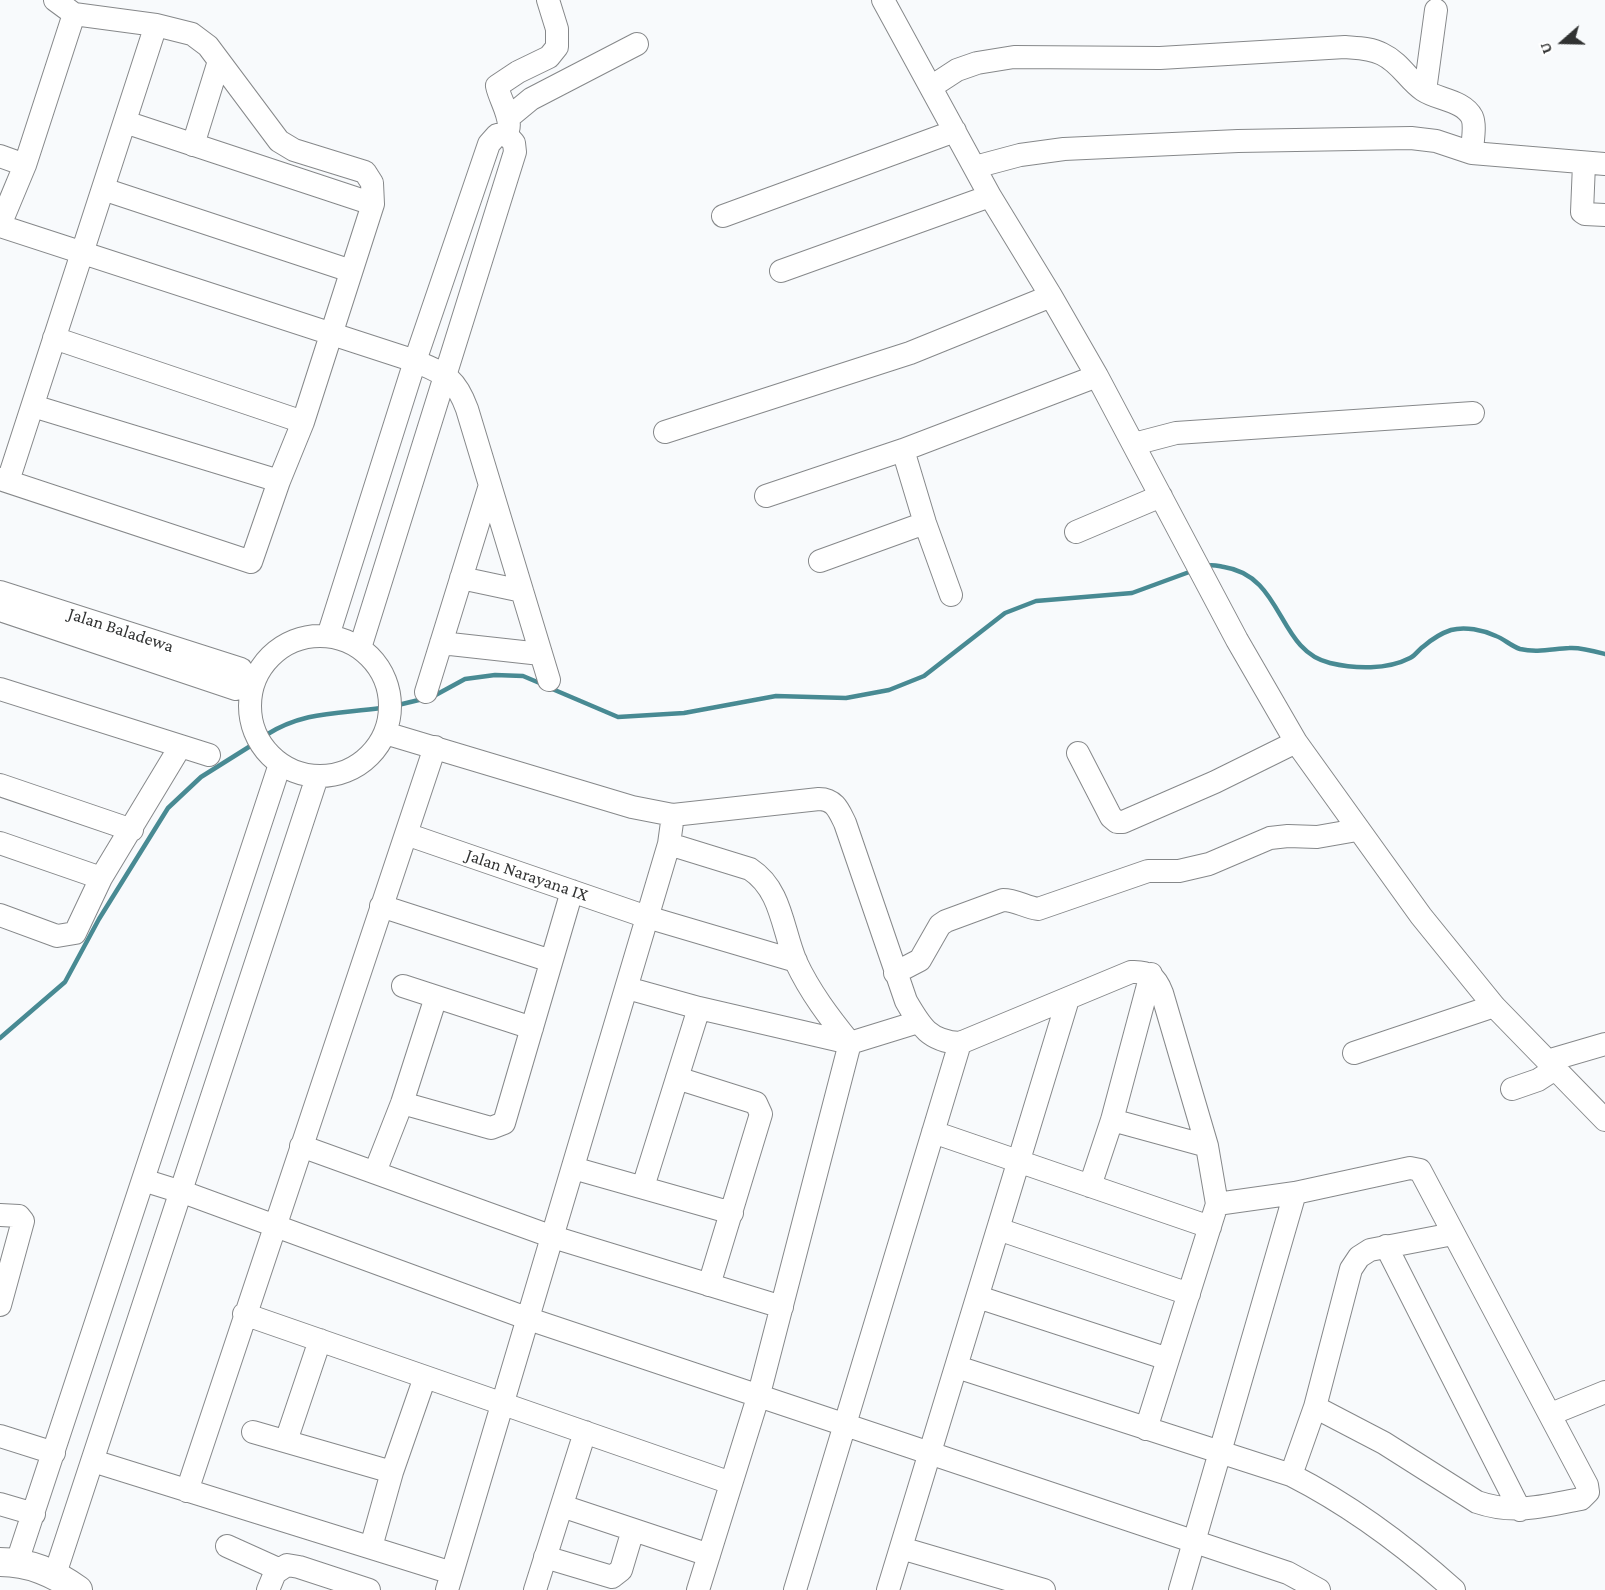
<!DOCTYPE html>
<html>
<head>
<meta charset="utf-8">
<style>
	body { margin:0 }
	#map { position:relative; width:1605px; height:1590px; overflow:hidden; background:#f8fafc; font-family:"Crimson Pro",serif }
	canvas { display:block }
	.north { position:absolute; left:1533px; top:12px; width:60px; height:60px; -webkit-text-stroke:4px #fff; paint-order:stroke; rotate:250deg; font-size:16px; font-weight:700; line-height:24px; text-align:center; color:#313232 }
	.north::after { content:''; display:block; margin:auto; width:21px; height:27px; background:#313232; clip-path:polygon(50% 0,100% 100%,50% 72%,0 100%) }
</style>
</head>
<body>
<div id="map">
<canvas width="1605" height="1590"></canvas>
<div class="north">U</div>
</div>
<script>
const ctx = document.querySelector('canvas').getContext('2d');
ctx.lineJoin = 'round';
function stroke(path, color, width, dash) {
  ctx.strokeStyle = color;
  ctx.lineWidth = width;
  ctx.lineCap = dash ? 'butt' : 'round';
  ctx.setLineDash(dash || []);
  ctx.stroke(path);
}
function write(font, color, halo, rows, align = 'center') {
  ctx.font = font + ' "Crimson Pro",serif';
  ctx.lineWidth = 4.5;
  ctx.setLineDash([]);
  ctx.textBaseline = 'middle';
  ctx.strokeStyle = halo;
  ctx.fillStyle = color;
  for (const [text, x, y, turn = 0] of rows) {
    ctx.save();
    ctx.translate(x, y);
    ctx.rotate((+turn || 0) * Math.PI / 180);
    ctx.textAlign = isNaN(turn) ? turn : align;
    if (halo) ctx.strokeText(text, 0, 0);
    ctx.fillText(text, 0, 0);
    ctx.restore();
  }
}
const stream = new Path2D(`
	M1206,566C1212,564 1218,566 1224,567C1284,576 1277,651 1330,663C1355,669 1387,670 1410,658C1416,655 1419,649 1424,646C1431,640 1442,633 1451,630C1465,626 1483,630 1496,636C1504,639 1511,646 1520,649C1537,653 1552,649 1569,648C1580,647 1594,651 1605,654
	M550,688L618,717L684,713L776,696L846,698L889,690L924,676L1005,613L1036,601L1132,593L1192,571
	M432,697L465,679L495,675L523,676L542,684
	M398,705L423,699
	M266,735C304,711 338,714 381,708
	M0,1038L65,982L99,919L168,808L201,777L252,745`);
const minor = new Path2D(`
	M883,0L990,196L1051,296L1097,376L1237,640L1296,742L1421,916L1494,1006L1605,1120
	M931,87L957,70L977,63L1014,57L1160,58L1345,47C1357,48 1371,48 1382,54C1401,63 1408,80 1423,90C1438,100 1463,100 1472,117C1476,126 1472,143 1472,153
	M1425,91L1436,10
	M508,118L531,99L637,44
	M125,122L373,204
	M506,134C515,122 500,101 497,86L518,72L549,57L557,47V29L548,0
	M193,145L219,61
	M0,156L25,165
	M1584,164L1582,212L1585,214L1605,215
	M975,167L1020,155L1064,149L1238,141L1411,138L1436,141L1472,153L1605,164
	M103,189L351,271
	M723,216L955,131
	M0,225L25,165L74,14
	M0,226L415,361C444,374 455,376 467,409L549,680
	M781,271L990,196
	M54,338L303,422
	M33,406L279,481
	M665,432L910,353L1051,296
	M1134,444L1176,433L1473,413
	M903,450L925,523L951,595
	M0,479L251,562L279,481L303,422L373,204L372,183L365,172L294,150L279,141L208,46L192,34L156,25L74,14L55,0
	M8,481L156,25
	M766,496L903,450L1097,376
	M1076,532L1161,496
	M820,561L925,523
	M461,578L522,591
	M0,592L241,669C245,676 243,685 236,689L0,610
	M250 706a70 70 0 1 1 140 0a70 70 0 1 1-140 0Z
	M328,636L415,361L489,144L497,135L506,134L514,143L515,152L360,648
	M441,643L541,654
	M0,689L209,755
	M426,692L490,485
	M385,733L632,807L673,815L819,799C835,799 839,811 845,823L906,1001C921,1027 929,1041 960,1043L1131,972C1149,971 1156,977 1162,993L1207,1146L1217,1204L1146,1429
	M1078,753L1111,817L1117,822H1123L1215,782L1296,742
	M0,785L132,830
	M406,834L647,917L796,961
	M0,843L101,878
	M669,844L750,869C782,890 782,929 796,962C810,992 829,1017 850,1043
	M381,906L551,961
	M0,915L57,936L75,933L101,878L180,747
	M895,973L920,960L940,925L946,921L1003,900C1016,900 1025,907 1038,909L1148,871H1179L1209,864L1270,838L1288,836L1317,837L1357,830
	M403,986L532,1028
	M627,988L699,1008L850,1043L918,1022
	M1354,1053L1494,1006
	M1547,1061L1605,1044
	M677,1078L756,1103L761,1114L709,1285
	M1512,1089L1538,1080L1555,1069
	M402,1103L491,1128L504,1123L572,891
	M1112,1120L1207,1146
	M933,1132L1210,1227
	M301,1146L553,1237L782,1307
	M573,1168L732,1213
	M375,1172L402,1103L436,997
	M143,1180L191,1195L529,1319L1288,1573L1319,1590
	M1090,1186L1112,1120L1151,974
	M643,1187L699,1008
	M1217,1204L1295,1193L1410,1168L1420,1170L1587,1485L1588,1492L1581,1499C1543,1506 1515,1515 1477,1502L1384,1443L1315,1407
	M0,1215L19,1216L23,1221L0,1305
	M998,1229L1189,1294
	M1386,1246L1520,1510
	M978,1297L1168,1359
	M244,1314L731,1483
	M957,1367L1291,1475C1352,1506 1404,1545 1454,1590
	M1551,1414L1605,1392
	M253,1432L392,1472
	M0,1436L54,1453
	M286,1441L320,1340
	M93,1461L452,1573
	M1291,1475L1315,1407L1351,1269L1359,1257L1370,1250L1453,1234
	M187,1491L435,747
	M0,1504L34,1514
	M562,1506L709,1555
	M227,1546L278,1569
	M371,1547L392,1472L425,1377
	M901,1548L1044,1590
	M545,1557L612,1577L621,1570L633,1530
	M17,1562L280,764
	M55,1574L317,777
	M268,1590L275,1573L287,1565L299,1567L369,1590
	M447,1590L669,844L673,815
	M535,1590L585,1432
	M698,1590L759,1394L850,1043
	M795,1590L960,1043
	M888,1590L1068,999
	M1180,1590L1295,1193`);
const major = new Path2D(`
	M0,1562C30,1562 54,1573 78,1590`);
const streetNames = [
	["Jalan Baladewa",121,630,18],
	["Jalan Narayana IX",527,875,19]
];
stroke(stream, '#488a93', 4.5);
stroke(minor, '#86888a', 24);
stroke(major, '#86888a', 30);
stroke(minor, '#fff', 22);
stroke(major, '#fff', 28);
write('18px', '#313232', '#fff', streetNames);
</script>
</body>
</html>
